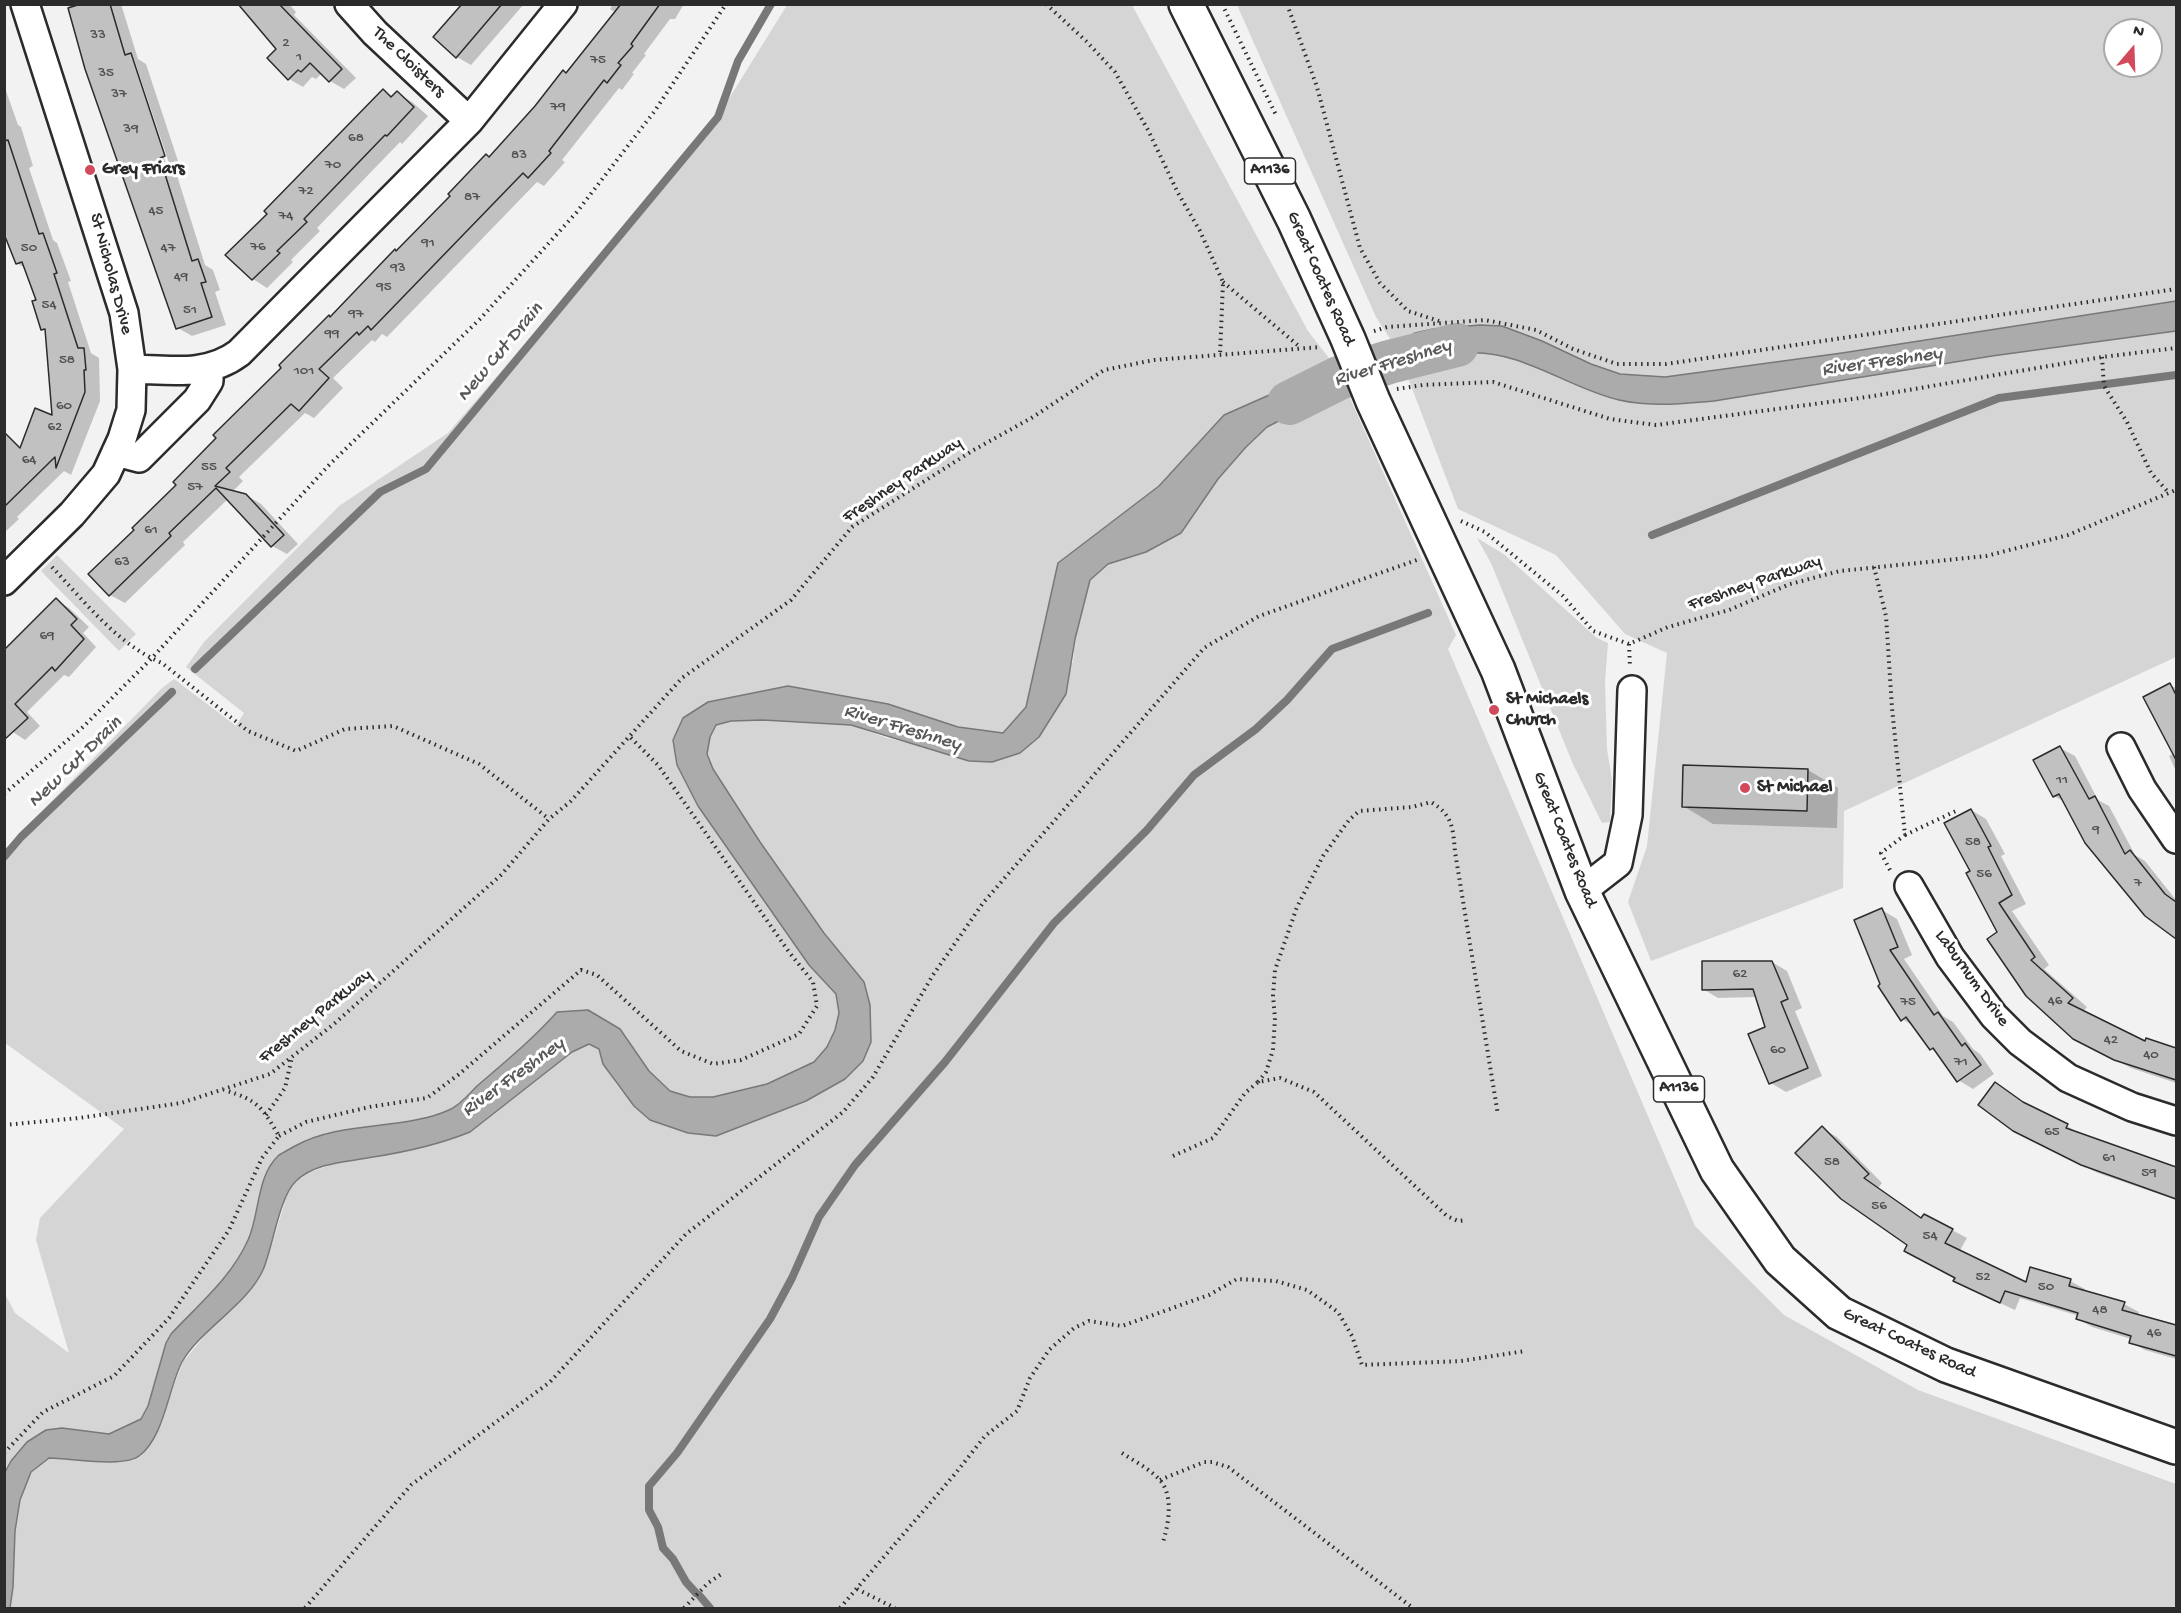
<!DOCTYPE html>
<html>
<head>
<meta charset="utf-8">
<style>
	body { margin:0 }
	#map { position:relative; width:2181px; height:1613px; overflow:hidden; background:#f2f2f2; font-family:"Gochi Hand",sans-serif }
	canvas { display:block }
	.frame { position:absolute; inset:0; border:6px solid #2b2b2b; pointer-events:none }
	.north { position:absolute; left:2103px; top:18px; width:60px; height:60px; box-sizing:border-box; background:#fff; border:2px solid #aaa; border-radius:50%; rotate:19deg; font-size:16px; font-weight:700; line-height:24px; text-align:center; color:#2b2b2b }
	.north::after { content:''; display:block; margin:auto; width:21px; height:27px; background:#d1495b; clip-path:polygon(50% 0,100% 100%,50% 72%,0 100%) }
</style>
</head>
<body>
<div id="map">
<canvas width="2181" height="1613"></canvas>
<div class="frame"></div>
<div class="north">N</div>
</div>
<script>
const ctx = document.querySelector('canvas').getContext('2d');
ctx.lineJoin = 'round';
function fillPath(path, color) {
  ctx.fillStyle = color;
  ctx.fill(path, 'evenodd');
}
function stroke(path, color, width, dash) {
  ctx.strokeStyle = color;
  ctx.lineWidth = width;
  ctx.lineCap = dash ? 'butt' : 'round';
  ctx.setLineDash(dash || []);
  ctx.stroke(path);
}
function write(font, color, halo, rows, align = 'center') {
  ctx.font = font + ' "Gochi Hand",sans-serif';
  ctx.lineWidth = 6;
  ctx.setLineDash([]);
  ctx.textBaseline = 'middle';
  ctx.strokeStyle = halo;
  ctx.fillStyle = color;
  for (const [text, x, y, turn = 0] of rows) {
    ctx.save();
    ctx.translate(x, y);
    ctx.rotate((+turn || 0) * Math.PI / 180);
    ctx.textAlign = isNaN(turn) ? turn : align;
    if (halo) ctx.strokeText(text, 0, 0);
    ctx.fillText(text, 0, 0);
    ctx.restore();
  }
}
const green = new Path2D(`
	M787,5H1132L1308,331L1335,366L1224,415L1159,486L1058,563L1026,707L1003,733L958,727L888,704L788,686L673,740L677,765L698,806L809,965L836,994L839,1013L835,1030L827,1047L814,1062L767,1084L713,1097H690L670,1091L649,1071L620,1029L557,1012L534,1037L451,1109L414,1120L337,1131L267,1174L249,1238L230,1272L166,1343L148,1406L141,1419L109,1434L87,1431L11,1461L5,1474L4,1292L15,1313L69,1353L36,1240L40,1218L124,1129L5,1043V849L161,689L174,679L236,726L244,713L186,667L204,642L339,506L448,433L712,126Z
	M1237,5H2176V301L1842,353L1665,377L1620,374L1591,364L1415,333L1394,345L1376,317ZM2115,30H2151V66H2115Z
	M2176,331V657L1844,811L1843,888L1651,961L1628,902L1647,846L1667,653L1625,634L1556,555L1458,509L1405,370C1425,364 1445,355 1467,353C1517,349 1571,385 1619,400C1649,409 1683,404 1714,401L1992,356Z
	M1345,387L1456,635L1448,649L1695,1226L1784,1315L1918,1390L2176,1484V1608H10L13,1587L15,1531L20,1500L31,1472L49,1458H70L157,1429L183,1362L206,1334L258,1281L267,1261L287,1195L296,1181L310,1172L340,1162L374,1157L453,1139L572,1052L589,1044L599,1049C607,1077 629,1102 650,1120L806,1101L864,982C818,926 776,868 737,807C728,792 711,773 708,755C706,745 711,734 716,725L731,721L763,720L851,725L887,738L992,762L1073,662L1075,639L1090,580L1108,564L1146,552L1181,533L1218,479L1246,447L1267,427Z
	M1477,538L1505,555L1597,638L1608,643L1605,682L1607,749L1612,780L1610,822L1602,823L1573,764L1491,563Z
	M57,555L136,634L119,651L41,571Z`);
const water = new Path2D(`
	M2176,301V331L1992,356L1714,401C1682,404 1650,407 1619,400C1568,388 1520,349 1467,353C1445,355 1425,364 1405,370L1394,345L1415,333L1433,329L1480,325L1502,326L1542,341L1591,364L1620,374L1665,377L1842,353Z
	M1335,366L1345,387L1267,427L1246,447L1218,479L1181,533L1146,552L1108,564L1090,580L1075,639L1066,694L1039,737L1020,753L992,762L969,761L851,725L763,720L731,721L716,725L710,737L707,754L713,769L760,842L824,933L864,982L870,1005L871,1042L863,1061L845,1079L806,1101L716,1136L688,1133L650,1120L634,1106L603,1064L599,1049L589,1044L572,1052L470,1132C440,1144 406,1152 373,1157C348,1162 316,1162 296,1181C279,1197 273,1247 263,1270C247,1305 201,1329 182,1362C168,1389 164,1438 139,1456C123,1468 71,1458 49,1458L31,1472L20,1500L15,1531L13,1587L10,1608H5L4,1474L11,1461L27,1442L46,1430L62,1428L109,1434L141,1419L148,1406L166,1343L171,1334C199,1304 231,1278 248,1240C260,1214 256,1176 279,1155C284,1152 290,1149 295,1146C342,1120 401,1131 449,1110C460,1105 469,1094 477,1086C505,1062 533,1039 557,1012L588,1010L620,1029L649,1071L670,1091L690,1097H713L767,1084L814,1062L827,1047L835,1030L839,1013L836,994L809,965L698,806L677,765L673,740L683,718L708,702L788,686L888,704L958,727L1003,733L1026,707L1058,563L1159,486L1224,415Z`);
const shadow = new Path2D(`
	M68,4H121L138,59L146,64L179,164L174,166L205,265L213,270L220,290L215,292L226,325L192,336L178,328L101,113ZM131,59H134L169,163L166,164Z
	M240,4H289L296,12L294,15L356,78L344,89L330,81L322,73L316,79L312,77L303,87L289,79L278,49Z
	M464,4H524L471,65L457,57Z
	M613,4H684L675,19H670L644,54L646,55L632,73L634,74L622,90L619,88L562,160L565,162L544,186L537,182L387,337L382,334L375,342L372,340L333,378L343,388L314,418L305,413L239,477L243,481L232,492L246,495L261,504L298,544L287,554L272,546L228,499L183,542L185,545L125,603L110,595L136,530L331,319L490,158L566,74L616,13L610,9Z
	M4,85L18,125L21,127L33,166L29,168L53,240L57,243L71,281L68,282L91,353L99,358L100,401L71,475L64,471L17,517L19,519L4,533V467L53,417L47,332L43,329L38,301L26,269L17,263L4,229Z
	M383,91L394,97L397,93L412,102L428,116L402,144L400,142L317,228L320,231L291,260L293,262L267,288L253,279L269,214Z
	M56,600L69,608L89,627L83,633L96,647L69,677L64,675L27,712L40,726L25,740L7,728L4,650Z
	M2170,685L2176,688V771L2169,756L2174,753Z
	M2060,748L2075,756L2098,800L2109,806L2135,855L2145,861L2176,900V938L2146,915L2065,802L2054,796Z
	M1808,770L1838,788L1837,828L1713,824L1683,806Z
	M1971,810L1986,819L2005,854L2001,856L2026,904L2012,911L2049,965L2044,969L2087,1007L2083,1012L2146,1043L2147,1040L2176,1050V1083L2131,1068L2090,1047L1999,932L1972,871Z
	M1882,910L1897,919L1912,955L1904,959L1943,1016L1953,1022L1973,1049L1980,1054L1994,1074L1973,1089L1958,1080L1939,1053L1931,1049L1915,1027L1902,1019L1882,985Z
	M1772,962L1787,971L1802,1008L1795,1011L1822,1076L1786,1092L1771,1083L1767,1028L1757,997L1718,998L1703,989Z
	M1996,1084L2033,1109L2082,1134L2176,1168V1200L2098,1173L2030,1139Z
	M1822,1128L1837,1137L1882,1183L1878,1188L1922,1219L1952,1230L1967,1238L1959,1252L2027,1284L2070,1281L2085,1289L2084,1292L2124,1304L2139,1312L2138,1315L2176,1326V1359L2145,1350L2130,1342L2131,1339L2092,1327L2078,1319L2079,1316L2020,1298L2015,1310L1970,1289L1858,1209L1843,1200L1797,1153Z`);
const stream = new Path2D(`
	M1652,535L1999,398L2176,375
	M195,669L380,492L426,469L718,117L738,61L771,4
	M4,857L21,837L172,692
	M696,1593L686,1582L673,1559L663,1548L658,1527L649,1510V1486L677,1453L770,1319L792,1278L819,1217L855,1165L945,1062L1054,923L1147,830L1194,775L1256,729L1287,700L1332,649L1428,613
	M699,1595L710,1608`);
const river = new Path2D(`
	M1289,403L1339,378L1389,362L1457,345`);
const building = new Path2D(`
	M81,4H110L125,55L131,53L165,156L160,158L192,261L198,259L206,282L201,283L212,317L176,329L85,69L68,8Z
	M238,4H279L342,69L329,82L310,63L301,72L298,70L288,80L267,58L276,49Z
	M462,4H502L456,58L433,37Z
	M621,4H660L631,44L633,46L618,63L621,65L607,83L604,80L549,151L551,153L528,178L523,173L371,330L368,326L359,335L357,332L319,369L329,378L299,411L291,404L226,468L230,472L215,486L246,494L284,535L271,547L216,488L169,533L171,536L109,596L88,574L134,530L132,528L176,485L173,482L216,438L213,435L281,368L279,365L329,315L330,317L395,249L396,251L450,196L448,194L486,154L489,157L535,106L563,70L566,73Z
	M383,89L391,97L397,91L414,107L387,136L385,135L304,219L307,222L277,251L280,253L252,280L225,255L267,214L264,211Z
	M8,140L39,234L43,233L57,273L54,274L78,348H84L86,370H84L85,392L56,468L55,457L4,507V432L20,448L35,408L52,415L45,329L41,330L32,301L36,300L22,262L16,264L4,234V141Z
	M56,598L77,619L71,625L84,639L55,671L52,667L15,704L28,718L4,740V650Z
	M2170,683L2176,695V760L2143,697Z
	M2060,746L2089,799L2095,796L2125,854L2130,850L2165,894L2176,902V939L2145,916L2085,843L2059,794L2053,797L2033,760Z
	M1683,765L1808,769L1807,811L1682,807Z
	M1971,809L1991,846L1988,847L2012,895L1999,903L2035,957L2031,960L2073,998L2068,1003L2145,1041L2146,1038L2176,1048V1080L2114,1060L2073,1039L2026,996L1987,939L1997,932L1966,873L1970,871L1944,823Z
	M1882,908L1898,947L1890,950L1934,1015L1938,1012L1962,1046L1965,1043L1981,1065L1957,1082L1933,1048L1930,1050L1906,1017L1901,1021L1878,986L1880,984L1854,920Z
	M1702,961H1772L1788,999L1781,1002L1808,1068L1769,1084L1748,1034L1765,1027L1753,989L1702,990Z
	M1995,1082L2023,1102L2068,1124L2066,1128L2176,1167V1199L2081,1165L2013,1131L1978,1105Z
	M1822,1126L1869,1174L1864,1178L1921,1218L1924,1214L1953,1229L1945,1243L2026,1282L2030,1267L2071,1279L2069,1286L2125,1302L2122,1310L2176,1325V1356L2129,1343L2131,1336L2076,1319L2078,1313L2005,1291L2000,1303L1953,1281L1955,1278L1904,1251L1907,1245L1841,1199L1795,1153Z`);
const path = new Path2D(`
	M1046,4L1086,41L1115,72L1148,130L1178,193L1200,231L1223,282L1220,356
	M1222,4L1276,115
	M1287,4L1317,87L1360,248L1380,283L1408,311L1439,321
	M1223,282L1300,347
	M1374,331L1387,327L1485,320L1536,330L1573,349L1617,364H1666L2176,289
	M2102,357L2104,386L2127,422L2151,473L2169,493
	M1397,389L1423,385L1493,382L1610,419L1656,425L1867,397L2102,357L2176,348
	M1461,521L1485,532L1563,596L1593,631L1629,644L1668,627L1729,610L1790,584L1840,571L1986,556L2068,535L2176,490
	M52,567C85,602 117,644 162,663L248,731L296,751L345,729L393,726L479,764L549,819
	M1874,567L1886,616L1892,708L1905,835L1881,853L1890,870
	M1629,644L1630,667
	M4,794L83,727L151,659L330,464L480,319L576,213L654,112L726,4
	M1905,835L1958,810
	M1258,1082L1266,1072L1273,1050L1275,1018L1273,996L1275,970L1297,907L1323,856L1349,820L1359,811L1412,807L1431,802C1453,815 1453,829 1455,852L1498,1115
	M266,1115L285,1088L292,1057
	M4,1125L79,1118L181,1103L270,1074L334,1024L502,874L549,819L571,801L682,678L791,600L852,527L972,451L1033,417L1104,370L1154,360L1321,347
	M279,1136L306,1122L369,1107L427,1098L458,1075L581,970L597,975L681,1051L713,1064L741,1060L799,1034L817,1006L813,982L789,952L658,765L629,736
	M1173,1156L1213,1138L1245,1093L1258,1082L1280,1078L1314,1092L1447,1216L1458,1221L1466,1220
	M4,1453L43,1412L114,1376L169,1318L229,1230L262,1158L279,1136C262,1107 258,1100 224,1090
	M1122,1453C1134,1461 1148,1468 1158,1478C1174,1493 1169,1523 1163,1542
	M1160,1480L1204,1462H1212L1228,1467L1413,1608
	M857,1589L895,1608
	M305,1608L411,1485L550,1382L686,1234L843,1112L873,1077L933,975L983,903L1204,648L1259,616L1417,560
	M684,1608L708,1583L723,1573
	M840,1608L955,1474L985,1436L1017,1411L1030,1378L1049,1350L1074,1328L1089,1321L1122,1326L1209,1295L1237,1279L1276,1281L1307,1290L1338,1312L1352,1336L1362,1365L1461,1361L1525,1351`);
const street = new Path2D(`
	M349,4L375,33L469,121
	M132,369C170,370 207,377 239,353L469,121L563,4
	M116,452L139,458L197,400L209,381V368
	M4,581L72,514L106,474L122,439L131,410L132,369L124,313L25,4
	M2121,747L2142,789L2176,839
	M1909,886L1950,957L1994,1016L2020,1042L2068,1078L2132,1107L2176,1121
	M1582,891L1618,863L1628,815L1632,690`);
const primary = new Path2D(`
	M1186,4L1294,220L1348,339L1373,401L1498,670L1582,891L1717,1170L1780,1260L1839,1313L1946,1365L2176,1447`);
const markers = [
	[90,170,6,"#d1495b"],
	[1494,710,6,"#d1495b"],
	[1745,788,6,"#d1495b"]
];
const numberNames = [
	["33",98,36],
	["2",286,44],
	["1",299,58],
	["75",598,61],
	["35",106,74],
	["37",119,95],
	["79",558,108],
	["39",131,130],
	["68",356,139],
	["83",519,156],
	["70",333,166],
	["72",306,192],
	["87",472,198],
	["45",156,212],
	["74",286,217],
	["91",428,244],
	["76",258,248],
	["50",29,249],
	["47",168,249],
	["93",398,269],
	["49",181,278],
	["95",384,288],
	["54",49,306],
	["51",190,311],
	["97",356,315],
	["99",332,335],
	["58",67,361],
	["101",304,372],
	["60",64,407],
	["62",55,428],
	["64",29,461],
	["55",209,468],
	["57",195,488],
	["61",151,531],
	["63",122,563],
	["69",47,637],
	["11",2062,781],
	["9",2096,831],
	["58",1973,843],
	["56",1984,875],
	["7",2138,884],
	["62",1740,975],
	["46",2055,1002],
	["75",1908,1003],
	["42",2111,1041],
	["60",1778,1051],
	["40",2151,1056],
	["71",1961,1063],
	["65",2052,1133],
	["61",2109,1159],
	["58",1832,1163],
	["59",2149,1174],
	["56",1879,1207],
	["54",1930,1237],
	["52",1983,1278],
	["50",2046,1288],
	["48",2100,1311],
	["46",2154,1334]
];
const shields = [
	[1270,171,51],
	[1679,1089,51]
];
const shieldNames = [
	["A1136",1270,171],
	["A1136",1679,1089]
];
const streetNames = [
	["The Cloisters",408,63,44],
	["St Nicholas Drive",110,274,75],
	["Great Coates Road",1320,279,66],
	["Freshney Parkway",903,481,-34],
	["Freshney Parkway",1755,584,-19],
	["Great Coates Road",1564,840,68],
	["Laburnum Drive",1971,979,54],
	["Freshney Parkway",316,1017,-39],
	["Great Coates Road",1909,1344,25]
];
const poiNames = [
	["Grey Friars",102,170],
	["St Michaels",1506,700],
	["Church",1506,721],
	["St Michael",1757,788]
];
const waterNames = [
	["New Cut Drain",501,353,-50],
	["River Freshney",1882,363,-8],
	["River Freshney",1393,364,-17],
	["River Freshney",902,729,17],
	["New Cut Drain",76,763,-44],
	["River Freshney",514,1078,-36]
];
fillPath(green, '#d5d5d5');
fillPath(water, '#ababab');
stroke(water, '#787878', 1.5);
fillPath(shadow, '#0003');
stroke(stream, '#787878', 8);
stroke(river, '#ababab', 44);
fillPath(building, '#c1c1c1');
stroke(building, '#2b2b2b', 1.5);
stroke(street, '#2b2b2b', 32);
stroke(primary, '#2b2b2b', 38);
stroke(path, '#2b2b2b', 4, [1.5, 4.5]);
stroke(street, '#fff', 27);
stroke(primary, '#fff', 33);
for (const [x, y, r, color] of markers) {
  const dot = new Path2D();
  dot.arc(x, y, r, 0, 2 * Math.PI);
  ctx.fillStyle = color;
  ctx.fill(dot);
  stroke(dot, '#fff', 2);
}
write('15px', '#505050', null, numberNames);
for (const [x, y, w] of shields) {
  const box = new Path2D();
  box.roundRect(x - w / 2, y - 13, w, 26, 4.5);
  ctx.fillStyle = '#fff';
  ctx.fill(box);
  stroke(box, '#2b2b2b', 1.5);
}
write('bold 16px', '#2b2b2b', null, shieldNames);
write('18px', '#2b2b2b', '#fff', streetNames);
write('bold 18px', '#2b2b2b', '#fff', poiNames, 'left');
write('italic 20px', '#585858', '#fff', waterNames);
</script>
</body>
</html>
